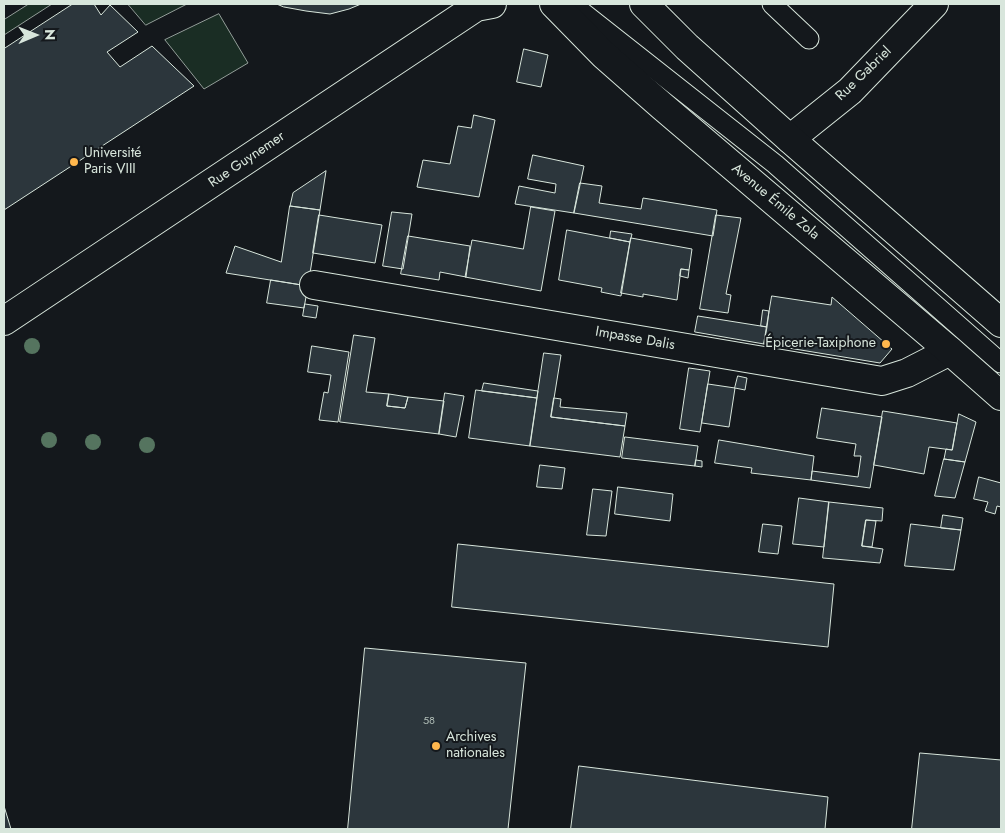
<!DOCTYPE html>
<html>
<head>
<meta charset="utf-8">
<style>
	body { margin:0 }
	#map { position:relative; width:1005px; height:833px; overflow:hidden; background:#14181c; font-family:Jost,sans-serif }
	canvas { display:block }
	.frame { position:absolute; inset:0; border:5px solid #d8e6dc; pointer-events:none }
	.north { position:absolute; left:10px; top:10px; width:50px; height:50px; -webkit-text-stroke:4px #14181c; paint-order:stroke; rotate:89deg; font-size:14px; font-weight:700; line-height:20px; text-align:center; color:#d8e6dc }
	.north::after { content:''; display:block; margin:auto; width:18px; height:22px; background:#d8e6dc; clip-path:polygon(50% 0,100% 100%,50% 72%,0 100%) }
</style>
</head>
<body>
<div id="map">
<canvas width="1005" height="833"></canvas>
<div class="frame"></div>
<div class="north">N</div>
</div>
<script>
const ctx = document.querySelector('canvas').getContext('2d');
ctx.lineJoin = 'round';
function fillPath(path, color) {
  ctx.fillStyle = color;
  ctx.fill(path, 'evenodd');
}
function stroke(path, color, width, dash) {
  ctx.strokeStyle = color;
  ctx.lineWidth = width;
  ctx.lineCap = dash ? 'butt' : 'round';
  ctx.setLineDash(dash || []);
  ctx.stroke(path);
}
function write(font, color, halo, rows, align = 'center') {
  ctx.font = font + ' Jost,sans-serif';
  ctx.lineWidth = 4;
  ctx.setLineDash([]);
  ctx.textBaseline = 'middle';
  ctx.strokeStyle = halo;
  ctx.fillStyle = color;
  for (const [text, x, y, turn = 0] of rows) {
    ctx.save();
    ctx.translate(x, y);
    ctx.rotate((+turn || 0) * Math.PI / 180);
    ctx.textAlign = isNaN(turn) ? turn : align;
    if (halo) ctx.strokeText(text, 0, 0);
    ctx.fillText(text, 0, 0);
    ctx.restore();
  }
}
const green = new Path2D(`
	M29,4H52L4,35V20Z
	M128,4H187L146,25Z
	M219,14L248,63L204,89L165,40Z`);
const building = new Path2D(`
	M73,4H94L101,15L110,5L138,32L107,52L120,67L152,46L194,86L4,210V49Z
	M277,4H361L349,9L330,14L306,11L284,7Z
	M524,49L548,55L541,87L517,82Z
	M474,115L495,120L479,197L417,187L423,160L450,164L458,126L471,128Z
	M533,155L584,166L574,213L515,204L519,186L555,193L556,184L528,179Z
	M326,171L320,210L290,206L293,193Z
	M580,183L602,186L599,203L641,209L643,198L717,210L713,236L574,213Z
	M290,206L320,210L308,286L226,273L235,246L281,262Z
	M531,207L555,211L541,291L465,277L472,240L523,249Z
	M392,212L412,214L403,269L383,266Z
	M319,215L382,225L375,263L313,253Z
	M716,215L741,218L726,294L731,295L728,313L700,309Z
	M567,230L630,242L621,296L601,292L602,288L559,280Z
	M611,231L632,234L630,242L610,238Z
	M408,236L470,246L466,277L440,272L439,280L401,274Z
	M631,238L692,249L689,270L681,269L677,300L643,294V297L621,293Z
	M681,269L689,270L688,278L680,276Z
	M271,280L308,286L304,308L267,303Z
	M772,296L831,305L832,297L892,349L880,363L764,344Z
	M305,304L318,306L316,318L303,316Z
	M763,310L769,311L767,327L761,326Z
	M698,316L767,327L764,344L695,332Z
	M354,335L375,338L366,392L389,394L387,406L405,408L408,397L444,401L439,434L340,422Z
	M312,346L349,352L338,422L319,420L324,392L328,393L331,375L308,372Z
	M544,353L561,355L551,417L625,426L620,457L530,446Z
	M689,368L710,371L700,432L680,429Z
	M738,376L747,378L745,390L735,388Z
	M484,383L538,391L537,398L482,391Z
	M708,384L735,388L729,427L702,423Z
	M476,390L537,398L530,446L469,438Z
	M445,393L464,396L456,437L439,434Z
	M389,394L408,397L405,408L387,406Z
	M554,398L561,399L560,407L627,413L625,426L551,417Z
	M822,408L882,417L870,488L811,480L812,471L858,477L861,456H854L856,444L817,438Z
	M883,411L957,423L952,450L929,447L924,474L874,465Z
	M959,414L976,422L965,462L944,459L946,449L952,450Z
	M625,437L698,446L695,466L622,458Z
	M719,440L814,456L811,480L751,473L752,468L715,463Z
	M944,459L965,462L955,498L935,496Z
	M696,460L702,461V467L695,466Z
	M540,465L565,468L562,489L537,487Z
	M979,477L1001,483V507L997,506L995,514L985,511L988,502L974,499Z
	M618,487L673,494L670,521L615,514Z
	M593,489L612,491L606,536L587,535Z
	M799,498L829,502L824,547L793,544Z
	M829,502L883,508L882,521L866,520L862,546L883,549L880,563L823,558Z
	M943,515L963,518L961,530L941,528Z
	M866,520L876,521L872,547L862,546Z
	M763,524L782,526L778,554L759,552Z
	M911,524L961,530L954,570L905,566Z
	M458,544L834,584L828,647L452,607Z
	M365,648L526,663L508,829H348Z
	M920,753L1001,760V829H912Z
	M579,766L828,797L825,829H571Z
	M4,806L11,829H4Z`);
const lane = new Path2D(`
	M572,4L775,164L1001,363
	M772,4L809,39`);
const street = new Path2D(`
	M790,139L850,91L934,4
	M314,285L882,381L907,373L950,351
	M4,321L476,7L492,4`);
const secondary = new Path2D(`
	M554,4L604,55L662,106L950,351L1001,396
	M644,4L687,47L790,139L1001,323`);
const trees = [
	[32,346],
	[49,440],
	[93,442],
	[147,445]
];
const markers = [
	[74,162,5,"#ffb74d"],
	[886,344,5,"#ffb74d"],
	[436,746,5,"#ffb74d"]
];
const numberNames = [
	["58",429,721]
];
const streetNames = [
	["Rue Gabriel",864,74,-44],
	["Rue Guynemer",247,160,-34],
	["Avenue Émile Zola",775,202,40],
	["Impasse Dalis",635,339,10]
];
const poiNames = [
	["Université",84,154],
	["Paris VIII",84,170],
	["Épicerie-Taxiphone",876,344,"right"],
	["Archives",446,738],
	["nationales",446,754]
];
fillPath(green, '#1a2d24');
stroke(green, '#939e99', 1);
fillPath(building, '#2c363c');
stroke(building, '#d8e6dc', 1);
stroke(lane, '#d8e6dc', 21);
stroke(street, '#d8e6dc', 30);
stroke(secondary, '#d8e6dc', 30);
stroke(lane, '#14181c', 19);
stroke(street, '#14181c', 28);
stroke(secondary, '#14181c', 28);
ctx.fillStyle = '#55745f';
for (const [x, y] of trees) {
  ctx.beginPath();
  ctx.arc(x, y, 8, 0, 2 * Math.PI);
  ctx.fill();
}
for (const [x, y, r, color] of markers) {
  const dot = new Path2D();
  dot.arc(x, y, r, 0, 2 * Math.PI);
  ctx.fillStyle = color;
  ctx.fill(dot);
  stroke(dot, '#14181c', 2);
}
write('11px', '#adbab4', null, numberNames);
write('14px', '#d8e6dc', '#14181c', streetNames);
write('14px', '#d8e6dc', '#14181c', poiNames, 'left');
</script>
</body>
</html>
